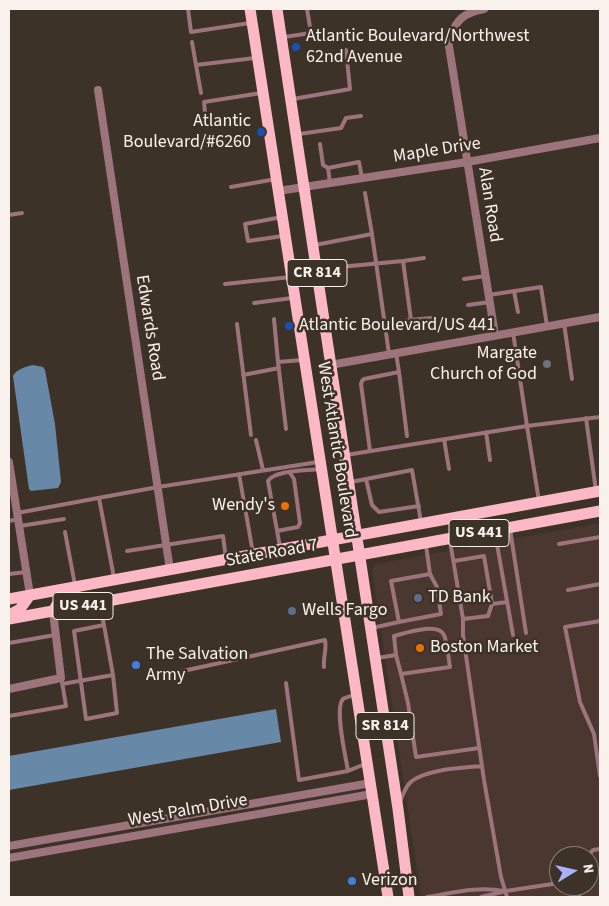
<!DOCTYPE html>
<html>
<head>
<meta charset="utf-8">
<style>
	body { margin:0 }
	#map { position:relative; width:609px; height:906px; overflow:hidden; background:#3d3228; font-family:"Source Sans 3",sans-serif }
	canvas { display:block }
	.frame { position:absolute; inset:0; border:10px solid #f9f1eb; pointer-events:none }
	.north { position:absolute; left:549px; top:846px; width:50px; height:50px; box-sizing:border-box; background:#3d3228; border:1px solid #887e76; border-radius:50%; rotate:81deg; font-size:14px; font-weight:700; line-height:20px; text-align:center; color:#f9f1eb }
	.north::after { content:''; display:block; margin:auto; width:18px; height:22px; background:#a9b0fc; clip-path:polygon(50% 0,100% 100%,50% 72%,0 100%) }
</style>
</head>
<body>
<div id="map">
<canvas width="609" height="906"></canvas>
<div class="frame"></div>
<div class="north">N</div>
</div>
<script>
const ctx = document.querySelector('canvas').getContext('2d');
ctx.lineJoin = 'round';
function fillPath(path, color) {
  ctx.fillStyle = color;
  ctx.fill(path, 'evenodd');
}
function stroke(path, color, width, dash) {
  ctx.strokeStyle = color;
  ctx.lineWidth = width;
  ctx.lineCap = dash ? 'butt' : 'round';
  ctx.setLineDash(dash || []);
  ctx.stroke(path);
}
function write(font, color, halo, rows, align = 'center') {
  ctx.font = font + ' "Source Sans 3",sans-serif';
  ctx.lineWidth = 5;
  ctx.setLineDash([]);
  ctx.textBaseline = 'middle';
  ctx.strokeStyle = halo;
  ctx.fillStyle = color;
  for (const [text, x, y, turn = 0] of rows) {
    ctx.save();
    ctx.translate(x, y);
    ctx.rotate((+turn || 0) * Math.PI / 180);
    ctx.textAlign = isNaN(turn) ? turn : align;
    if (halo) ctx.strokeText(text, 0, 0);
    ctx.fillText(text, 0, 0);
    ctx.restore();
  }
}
const commercial = new Path2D(`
	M600,523V897H421L372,570L376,564ZM559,856H589V886H559Z`);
const water = new Path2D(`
	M33,365L43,367L45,370L55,424L61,482L58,488L31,491L29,489L13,376C17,369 25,367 33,365Z
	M276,709L281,742L9,790V756Z`);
const service = new Path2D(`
	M188,9L191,32L250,23
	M284,37L311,33L307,9
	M192,42L196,65L255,58
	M196,65L201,93
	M293,99L350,89L346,50
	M206,122L204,102L261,93
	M299,134L341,128L346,118L361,116
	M320,144L323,165L328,168
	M330,183L328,168L359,162L362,178
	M231,187L276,179
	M9,215L22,213
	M282,217L245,224L248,241L283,236
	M372,234L389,354
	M315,245L372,234L365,193
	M403,261L424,258
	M318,269L403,261L411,320L431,318
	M464,279L486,276
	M225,284L291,277
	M514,291L518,312
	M489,295L541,287L547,326
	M254,303L292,298
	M468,305L490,302
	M274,319L278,362L302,360
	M564,323L572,379
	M237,324L251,435
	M384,324L411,320
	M396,353L399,372
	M278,362L286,429
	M243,375L279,368
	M586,418L596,491
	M486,432L490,460
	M444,439L449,469
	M256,440L263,470
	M370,451L361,384L362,381L364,379L399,372L407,436
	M346,455L527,426L513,332
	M239,474L253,553
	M366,479L372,505L379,512L419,506
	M351,482L412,470L421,522
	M99,498L114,578
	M539,501L527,426L600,417
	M17,513L158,487L318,462
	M9,521L18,519
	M20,526L64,519
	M510,529L526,633
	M277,531L298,527L300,523L294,479L290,473
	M65,532L75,585
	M495,533L513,635
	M450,541L463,619L488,616L492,604L484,556L454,561
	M559,544L600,537
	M426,545L430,574L437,587L441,614L399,622L391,581L430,574
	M280,547L268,481C275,470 306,471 320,469
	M127,551L223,536L226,559
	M9,574L26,572
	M568,590L600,584
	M492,604L507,602
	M463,619V635L484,780L501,877L507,897
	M600,621L565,627L580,702L594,734L600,776
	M104,625L113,675
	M372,628L399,622
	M9,643L55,635
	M377,658L396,655L401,674L450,667C448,657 448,644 444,635C438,622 406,633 394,636L396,655
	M183,671L325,640C327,650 323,657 324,667
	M401,674L408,703L416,757L479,748
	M286,683L299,780L348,771L365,764
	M62,684L113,675L117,713L86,719L74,631L104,625L99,603
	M9,716L66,706L62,682
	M348,771C346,758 334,708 343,699C346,697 351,696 354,695
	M400,802C403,795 405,786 412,781C428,769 462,768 482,766
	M588,856L593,850L600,849
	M427,897C453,893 477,886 504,891
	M481,897L506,891L559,883
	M579,897L581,886`);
const minor = new Path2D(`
	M484,9C462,13 457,20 448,40L495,335
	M98,90L170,570
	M278,191L467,162L600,138
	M330,365L600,317
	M9,462L30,595
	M9,689L61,678L53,612
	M9,846L371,783
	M9,858L372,794`);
const primary = new Path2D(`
	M250,9L388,897
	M277,9L398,809L409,897
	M9,599L600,491
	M53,612C58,600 64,596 75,591
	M9,615L20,609L30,595
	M9,619L600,511`);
const markers = [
	[296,47,5,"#1a4fb4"],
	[261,132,5,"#1a4fb4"],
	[289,326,5,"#1a4fb4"],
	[547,364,5,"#6b7280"],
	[285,506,5,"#e8710a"],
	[418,598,5,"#5c6f8a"],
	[292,611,5,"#5c6f8a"],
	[420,648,5,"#e8710a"],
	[136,665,5,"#3f7fe0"],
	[352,881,5,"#3f7fe0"]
];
const shields = [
	[317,273,60],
	[479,533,60],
	[83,606,60],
	[385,726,58]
];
const shieldNames = [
	["CR 814",317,273],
	["US 441",479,533],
	["US 441",83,606],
	["SR 814",385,726]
];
const poiNames = [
	["Atlantic Boulevard/Northwest",306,37],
	["62nd Avenue",306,58],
	["Atlantic",251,122,"right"],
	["Boulevard/#6260",251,143,"right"],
	["Atlantic Boulevard/US 441",299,326],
	["Margate",537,354,"right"],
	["Church of God",537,375,"right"],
	["Wendy's",275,506,"right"],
	["TD Bank",428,598],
	["Wells Fargo",302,611],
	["Boston Market",430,648],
	["The Salvation",146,655],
	["Army",146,676],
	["Verizon",362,881]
];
const streetNames = [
	["Maple Drive",437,151,-9],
	["Alan Road",489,205,81],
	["Edwards Road",149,328,81],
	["West Atlantic Boulevard",336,450,81],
	["State Road 7",272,554,-10],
	["West Palm Drive",188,811,-10]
];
fillPath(commercial, '#4a372f');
fillPath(water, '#6888a8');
stroke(service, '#9e747c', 4);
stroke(minor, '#9e747c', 8);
stroke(primary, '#fdb8c5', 11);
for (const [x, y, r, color] of markers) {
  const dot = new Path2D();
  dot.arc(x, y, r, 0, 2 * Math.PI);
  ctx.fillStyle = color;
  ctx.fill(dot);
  stroke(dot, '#3d3228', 2);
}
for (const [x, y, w] of shields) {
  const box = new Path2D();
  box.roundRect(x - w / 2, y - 13.5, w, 27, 4);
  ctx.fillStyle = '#3d3228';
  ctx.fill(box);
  stroke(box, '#f9f1eb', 1);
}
write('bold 16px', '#f9f1eb', null, shieldNames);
write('18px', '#f9f1eb', '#3d3228', poiNames, 'left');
write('18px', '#f9f1eb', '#3d3228', streetNames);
</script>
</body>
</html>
